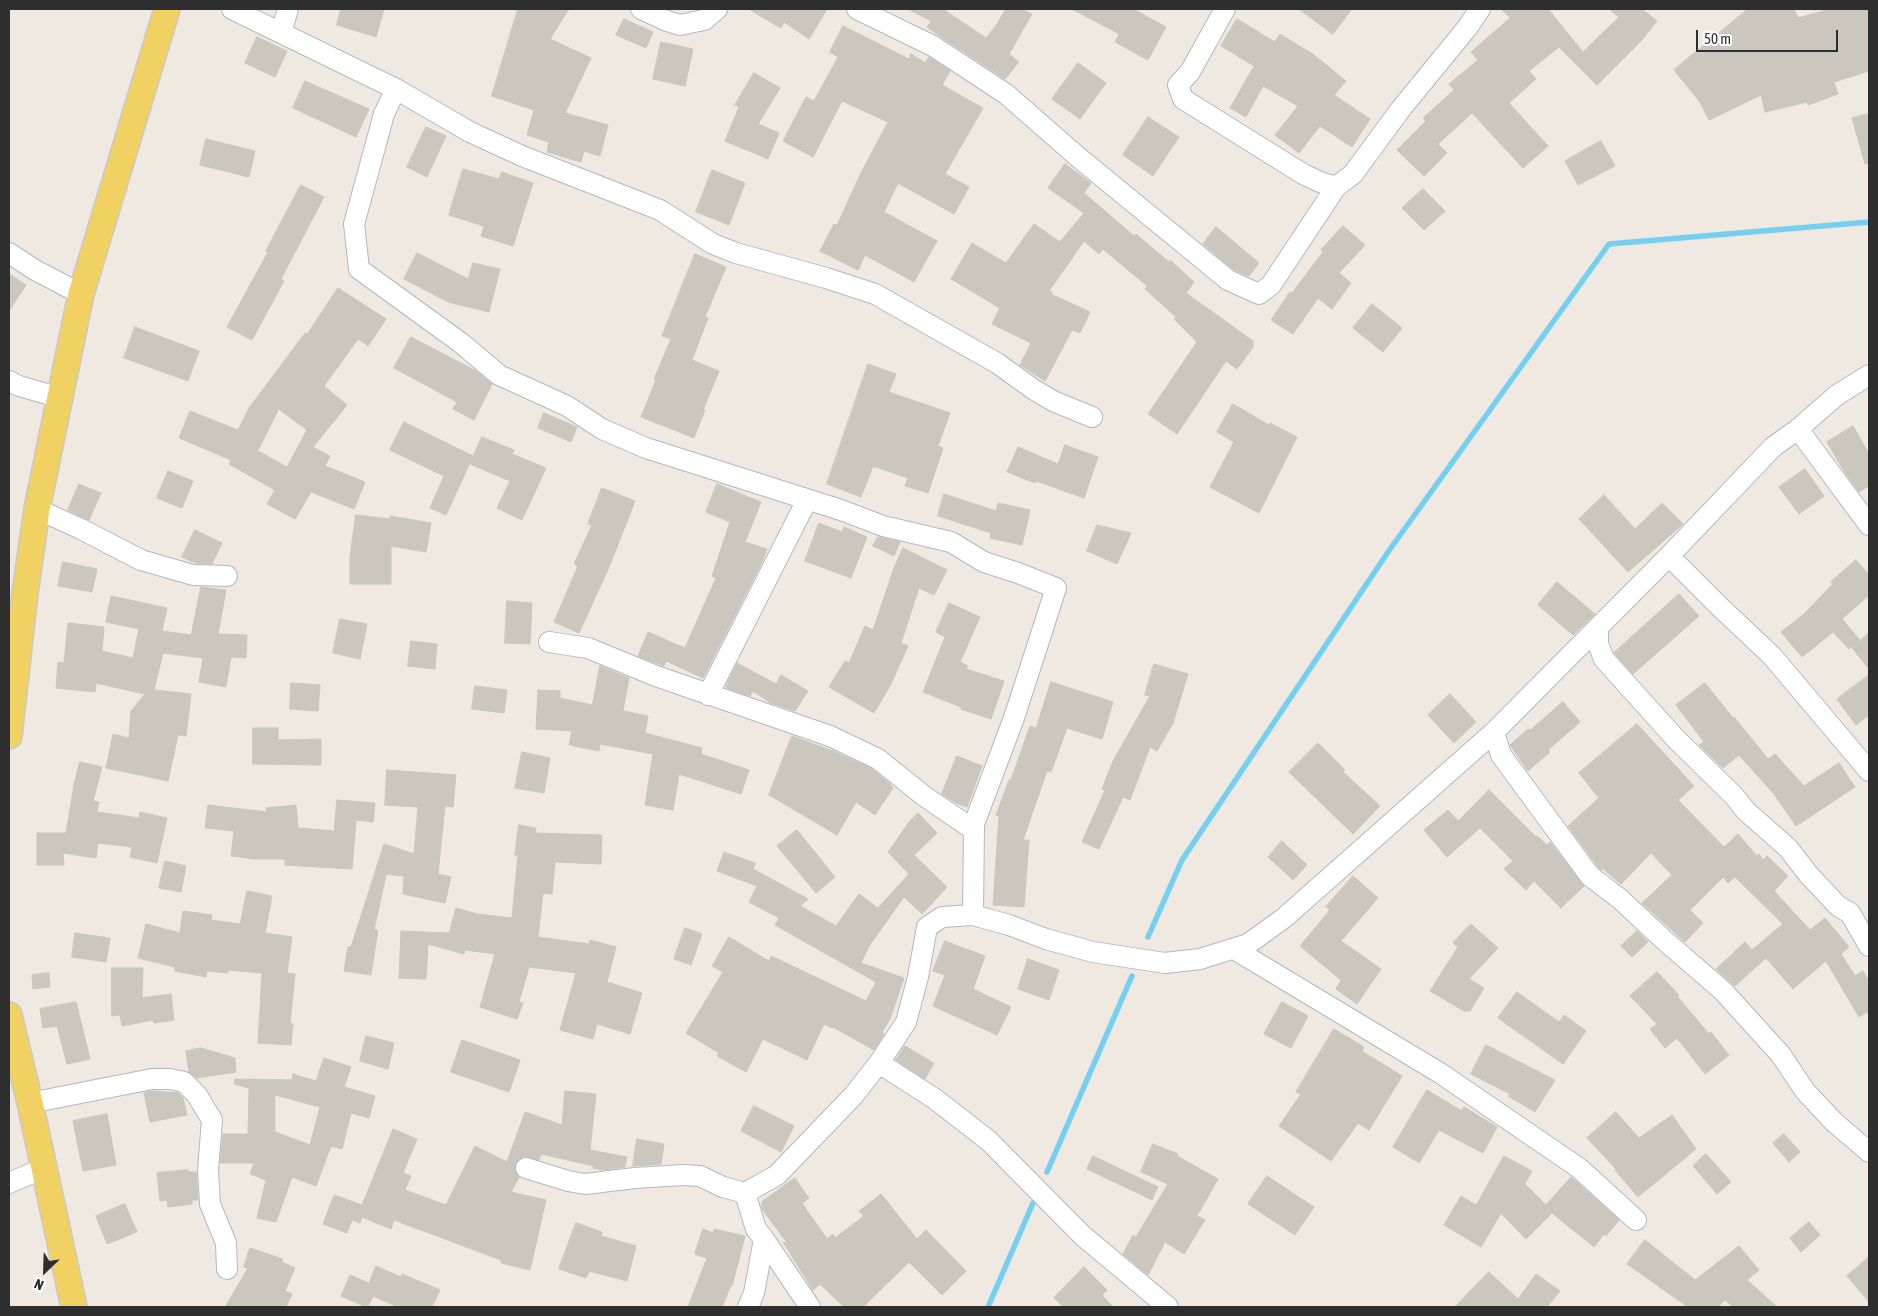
<!DOCTYPE html>
<html>
<head>
<meta charset="utf-8">
<style>
	body { margin:0 }
	#map { position:relative; width:1878px; height:1316px; overflow:hidden; background:#efe9e1; font-family:"Asap Condensed",sans-serif }
	canvas { display:block }
	.frame { position:absolute; inset:0; border:10px solid #2e2e2e; pointer-events:none }
	.north { position:absolute; left:20px; top:1246px; width:50px; height:50px; -webkit-text-stroke:4px #fff; paint-order:stroke; rotate:204deg; font-size:14px; font-weight:700; line-height:20px; text-align:center; color:#2e2e2e }
	.north::after { content:''; display:block; margin:auto; width:18px; height:22px; background:#2e2e2e; clip-path:polygon(50% 0,100% 100%,50% 72%,0 100%) }
	.scale { position:absolute; left:1696px; top:30px; width:142px; height:22px; box-sizing:border-box; border:2px solid #2e2e2e; border-top:0; padding-left:6px; font-size:15px; line-height:18px; white-space:nowrap; color:#2e2e2e; -webkit-text-stroke:4px #fff; paint-order:stroke }
</style>
</head>
<body>
<div id="map">
<canvas width="1878" height="1316"></canvas>
<div class="frame"></div>
<div class="north">N</div>
<div class="scale">50 m</div>
</div>
<script>
const ctx = document.querySelector('canvas').getContext('2d');
ctx.lineJoin = 'round';
function stroke(path, color, width, dash) {
  ctx.strokeStyle = color;
  ctx.lineWidth = width;
  ctx.lineCap = dash ? 'butt' : 'round';
  ctx.setLineDash(dash || []);
  ctx.stroke(path);
}
function fillPath(path, color) {
  ctx.fillStyle = color;
  ctx.fill(path, 'evenodd');
}
const stream = new Path2D(`
	M1148,937L1182,860L1388,552L1609,244L1869,222
	M1047,1172L1132,976
	M988,1307L1033,1203`);
const building = new Path2D(`
	M341,9H384L376,37L337,25Z
	M518,9H569L550,39L591,58L565,113L608,125L600,156L584,151L581,162L547,152L549,142L527,135L534,110L492,96Z
	M749,9H827L809,39L784,22L781,28Z
	M908,9H943L986,38L995,27L1006,9H1022L1032,14L1009,54L1019,62L1005,79L941,37L927,27L931,21Z
	M1072,9H1133L1166,27L1148,60L1115,42L1119,34Z
	M1299,9H1352L1333,34Z
	M1501,9H1548L1583,52L1619,17L1609,9H1642L1657,21L1641,41L1597,85L1559,47L1529,71L1536,79L1509,103L1548,146L1523,168L1472,113L1438,144L1447,153L1424,176L1397,150L1426,121L1423,118L1454,90L1449,84L1478,60L1471,52L1510,18Z
	M1748,9H1794L1798,18L1830,9H1869V71L1834,82L1838,94L1808,105L1807,102L1765,112L1761,95L1709,120L1700,102L1674,70Z
	M624,19L653,32L646,48L616,35Z
	M1237,19L1275,42L1280,34L1314,55L1346,81L1334,95L1370,119L1352,147L1320,126L1299,153L1275,135L1298,106L1263,86L1246,117L1230,108L1254,66L1221,46Z
	M843,26L909,59L911,54L925,63L929,57L950,71L942,85L983,108L945,174L969,187L954,214L898,183L884,212L937,241L914,282L865,255L858,270L820,251L834,224L837,225L861,173L888,122L842,101L813,157L783,141L806,97L814,101L838,57L830,52Z
	M257,37L287,51L275,77L245,63Z
	M661,42L693,49L685,86L653,79Z
	M1078,63L1106,83L1080,119L1052,99Z
	M754,73L780,88L758,124L779,133L768,159L725,141L739,107L735,105Z
	M305,81L369,109L356,137L293,108Z
	M1869,114V163L1865,164L1852,118Z
	M1148,117L1179,137L1153,176L1123,155Z
	M426,127L446,136L427,177L407,167Z
	M206,139L255,151L249,177L200,165Z
	M1601,141L1615,166L1578,185L1565,161Z
	M1065,164L1091,183L1084,193L1134,236L1136,234L1169,262L1170,260L1194,282L1186,293L1253,341V347L1237,369L1226,361L1177,434L1148,414L1197,342L1174,319L1176,317L1145,289L1147,286L1103,249L1099,254L1084,241L1049,291L1052,292L1051,294L1090,312L1080,333L1072,330L1045,381L1020,365L1031,343L992,324L1000,308L951,279L972,243L1006,263L1034,224L1060,242L1084,213L1048,188Z
	M463,169L499,179L502,172L533,183L513,246L481,236L484,226L449,215Z
	M712,170L745,183L729,225L696,212Z
	M301,185L324,197L281,279L284,281L252,340L227,327L268,252L266,251Z
	M1423,189L1445,211L1424,230L1402,208Z
	M1343,226L1365,245L1339,273L1351,283L1332,309L1318,298L1293,334L1271,320L1290,292L1292,293L1323,252L1321,250Z
	M1216,227L1259,263L1249,276L1234,270L1203,244Z
	M417,253L468,279L473,263L500,269L489,312L448,302L404,279Z
	M695,254L726,267L705,317L708,318L692,360L719,371L703,410H705L694,438L641,417L656,380L654,379L671,339L662,336Z
	M9,274L26,285L9,311Z
	M338,288L386,319L368,346L358,339L324,386L347,405L313,447L330,456L325,466L365,482L354,509L311,492L295,519L267,504L275,490L229,464L231,460L179,438L190,411L238,430L249,408L305,333L307,334ZM279,409L307,430L287,467L258,451Z
	M1372,304L1402,328L1383,352L1353,328Z
	M135,327L199,351L188,381L124,358Z
	M411,337L476,371L492,384L474,420L453,409L457,402L394,368Z
	M868,364L896,374L889,392L950,413L938,446L943,448L928,493L905,486L908,478L873,466L861,497L827,484Z
	M1233,404L1269,425L1270,423L1297,437L1259,513L1210,487L1234,442L1217,432Z
	M544,413L577,427L571,442L538,428Z
	M404,422L473,456L446,515L430,508L444,476L390,450Z
	M1853,426L1869,454V486L1859,492L1844,471L1827,442Z
	M482,437L514,450L512,454L546,468L522,520L497,508L510,481L470,464Z
	M1065,445L1098,457L1084,498L1036,481L1035,483L1007,472L1018,447L1058,464Z
	M1805,469L1824,496L1799,514L1779,487Z
	M168,471L193,481L182,508L157,498Z
	M79,484L101,493L89,520L68,510Z
	M717,484L761,502L745,542L767,549L762,562L703,678L666,661L664,666L638,656L648,632L685,648L716,578L712,576L730,522L706,512Z
	M602,488L635,501L610,565L579,633L554,622L578,566L574,564L592,525L588,524Z
	M944,494L996,511L998,503L1030,510L1022,545L990,538L991,533L938,516Z
	M1604,495L1635,529L1662,503L1683,524L1628,572L1579,519Z
	M356,515L390,519V516L431,523L426,552L391,546V584H350V557Z
	M819,523L842,532L844,527L867,537L851,578L805,561Z
	M1097,525L1131,533L1117,564L1087,551Z
	M195,530L222,543L212,564L196,563L182,557Z
	M878,537L900,542L894,556L873,546Z
	M903,548L947,570L934,595L919,588L901,643L908,646L890,686L874,713L829,687L845,661L849,663L865,626L873,630L894,568Z
	M1856,560L1869,575V595L1842,619L1860,640L1849,649L1833,632L1802,657L1781,632L1804,614L1833,584L1831,582Z
	M63,562L97,569L92,592L58,586Z
	M1557,582L1595,614L1573,635L1538,605Z
	M201,587L226,590L218,634L247,635L246,658L231,657L226,687L199,682L203,658L163,653L154,690L191,694L186,736L178,735L168,781L106,768L113,734L129,738L131,711L145,694L96,683L95,692L56,688L58,662L64,663L68,623L104,627L102,651L133,658L139,629L106,622L111,596L167,608L162,631L191,635Z
	M1679,594L1699,616L1633,674L1614,653Z
	M507,601L532,603L530,644L505,643Z
	M949,603L980,617L960,662L968,666L966,669L1004,681L991,719L961,709V707L923,692L945,637L936,632Z
	M340,619L367,624L360,659L333,653Z
	M1869,633V669L1852,648Z
	M411,641L437,644L435,669L408,666Z
	M737,663L776,684L781,675L808,691L795,711L771,703L753,691L750,696L729,689L726,687Z
	M1154,664L1188,674L1173,723L1157,751L1150,747L1130,800L1123,797L1099,849L1082,842L1105,790L1102,789L1113,761L1150,696L1145,695Z
	M600,666L629,678L623,711L648,716L645,733L702,748L701,754L749,770L741,794L679,774L673,810L645,805L653,754L600,744L599,751L569,745L572,731L536,729L538,690L560,691V698L592,705Z
	M1869,675V715L1856,725L1837,699Z
	M1051,682L1113,702L1102,739L1067,728L1051,772L1047,771L1023,840H1029L1024,907L993,905L999,816L996,815L1009,780H1011L1030,726L1036,728Z
	M291,683L320,685L318,711L290,709Z
	M1705,683L1733,718L1734,717L1768,759L1775,754L1804,786L1839,763L1855,787L1796,826L1774,794L1739,755L1723,768L1699,745L1704,742L1676,705Z
	M475,686L507,690L504,713L472,709Z
	M1450,694L1476,722L1454,743L1428,715Z
	M1563,702L1580,722L1548,750L1550,752L1528,771L1510,745L1528,729L1530,730Z
	M1637,724L1694,786L1678,800L1724,847L1738,834L1757,856L1759,854L1763,860L1767,856L1788,876L1774,891L1810,930L1825,918L1849,947L1841,954L1855,976L1863,971L1869,982V1011L1859,1017L1826,961L1793,989L1766,958L1735,986L1716,969L1745,942L1752,950L1783,924L1735,877L1728,883L1723,877L1690,910L1703,923L1685,942L1642,903L1672,875L1651,853L1621,884L1602,868L1601,870L1599,868L1568,826L1599,798L1579,773Z
	M253,728H278V740L321,739V765L253,764Z
	M792,736L833,751L872,769L889,783L893,788L875,815L856,802L837,835L769,795Z
	M1318,743L1345,770L1343,772L1380,806L1353,834L1289,772Z
	M522,752L550,758L544,793L515,788Z
	M957,756L982,766L967,807L956,803L942,794Z
	M80,762L102,767L93,801L99,802L97,812L139,818L140,812L167,818L157,863L130,857L132,847L98,843L96,858L63,853L64,865H37V833H66L74,785Z
	M387,770L456,775L453,807L445,806L438,874L451,877L445,903L403,894L404,876L384,874L386,875L374,930H378L371,975L344,971L348,947H351L384,844L414,854L418,807L385,805Z
	M1489,790L1536,837L1537,836L1547,845L1550,842L1584,886L1561,908L1534,881L1526,890L1504,869L1513,861L1480,828L1447,857L1424,830L1448,810L1458,821Z
	M337,800L375,803L373,822L356,820L352,869L285,865V859H254L231,856L234,831L205,828L208,805L267,812L266,808L296,805L298,828L334,831Z
	M918,813L937,833L914,855L947,887L922,914L904,897L869,946L861,963L904,978L890,1019L882,1032L884,1034L874,1050L833,1027L832,1028L824,1024L807,1060L763,1039L746,1072L717,1056L719,1053L686,1033L723,972L712,966L729,937L769,961L771,956L866,1001L876,982L775,925L779,918L749,902L757,886L717,871L724,852L755,863L753,869L808,899L800,906L836,926L859,894L878,908L909,874L888,852L910,821Z
	M519,825L536,828L535,833L602,835L601,864L555,862L552,894L543,893L538,937L589,944L590,940L616,947L607,982L642,993L630,1034L597,1024L593,1039L560,1030L576,973L529,967L519,1002L523,1003L517,1019L480,1007L495,954L465,950L464,954L428,944L426,979L399,978L401,931L449,933L456,908L477,914L512,918L518,856L515,855Z
	M797,830L835,877L816,893L777,846Z
	M1282,841L1307,865L1293,880L1268,857Z
	M165,861L186,866L181,892L159,888Z
	M1353,876L1378,898L1341,941L1381,969L1357,1004L1336,989L1341,980L1300,946L1330,910L1326,907Z
	M247,891L272,896L265,933L292,937L287,973L295,974L290,1023L293,1024L291,1045L258,1043L262,973L228,970V973L207,971L206,977L175,971V967L138,958L146,924L180,933L183,911L212,915L211,920L240,924Z
	M1471,924L1498,948L1469,979L1484,988L1470,1011H1464L1430,991L1458,947L1453,943Z
	M685,928L702,934L691,965L674,959Z
	M1637,931L1648,942L1632,957L1621,946Z
	M75,933L110,938L106,962L72,957Z
	M945,941L985,956L973,989L1011,1007L997,1035L933,1006L945,975L933,971Z
	M1028,959L1059,970L1049,1000L1018,989Z
	M112,968H143L142,998L171,994L174,1020L154,1023L153,1020L122,1026L120,1015L112,1016Z
	M1657,972L1679,995L1677,996L1709,1034L1711,1032L1729,1055L1705,1074L1677,1038L1665,1048L1650,1029L1657,1024L1630,996Z
	M49,973L50,987L33,989L32,975Z
	M1517,992L1559,1022L1564,1015L1586,1031L1563,1064L1498,1018Z
	M76,1002L90,1059L67,1064L57,1026L43,1028L40,1009Z
	M1282,1002L1308,1016L1291,1048L1264,1034Z
	M1334,1029L1364,1047L1362,1051L1402,1076L1369,1130L1358,1123L1331,1161L1279,1126L1301,1094L1296,1092Z
	M366,1036L394,1043L388,1069L360,1061Z
	M462,1040L520,1060L509,1092L451,1072Z
	M1486,1045L1555,1080L1535,1112L1508,1096L1510,1094L1471,1074Z
	M905,1046L934,1063L925,1079L896,1060Z
	M201,1048L235,1058L236,1072L197,1078L189,1072L186,1051Z
	M324,1058L351,1067L344,1087L375,1096L369,1118L351,1113L342,1149L331,1146L316,1186L292,1177L276,1222L257,1218L266,1180L250,1174L254,1163H220L223,1134H248L249,1088L234,1084L235,1079L292,1080L293,1074L316,1081ZM275,1095L320,1107L310,1145L275,1132Z
	M1427,1090L1462,1111L1464,1107L1497,1127L1483,1153L1439,1130L1419,1163L1393,1147Z
	M153,1091L178,1093L183,1098L187,1115L150,1122L144,1093Z
	M565,1091L596,1094L590,1150L627,1157L625,1167L603,1170L593,1168L594,1166L541,1154L539,1160L524,1156L518,1160L515,1165L514,1170L519,1177L511,1192L546,1200L530,1270L501,1263V1260L394,1220L391,1229L362,1217L360,1223L352,1220L347,1233L323,1224L334,1195L362,1205L393,1129L417,1139L403,1173L411,1176L405,1190L446,1205L475,1146L507,1162L525,1112L562,1125Z
	M754,1106L794,1126L781,1152L741,1131Z
	M1616,1112L1639,1138L1672,1115L1696,1149L1638,1197L1615,1170L1616,1169L1587,1138Z
	M107,1114L116,1165L83,1171L73,1121Z
	M1784,1134L1800,1152L1789,1162L1773,1143Z
	M637,1139L664,1144L661,1164L633,1166Z
	M1153,1144L1178,1154L1177,1156L1218,1179L1197,1216L1205,1220L1184,1254L1165,1242L1148,1275L1123,1254L1133,1235L1136,1237L1168,1184L1141,1172Z
	M1706,1154L1731,1182L1717,1194L1693,1166Z
	M1093,1156L1158,1187L1152,1200L1087,1169Z
	M1504,1156L1532,1171L1525,1184L1546,1205L1571,1177L1619,1220L1606,1236L1604,1234L1594,1247L1552,1213L1526,1239L1501,1213L1481,1247L1444,1225L1461,1196L1476,1205Z
	M188,1170L189,1172H196L198,1200H192V1204L168,1207L167,1200L160,1201L157,1173Z
	M1267,1176L1314,1207L1295,1235L1248,1204Z
	M795,1178L809,1198L802,1203L827,1239L833,1234L835,1238L864,1216L859,1211L881,1194L917,1239L926,1230L966,1271L942,1295L909,1262L863,1307H844L820,1284L813,1290L783,1242L788,1244L762,1209V1202Z
	M125,1204L137,1232L107,1244L96,1216Z
	M1809,1222L1820,1235L1801,1252L1790,1238Z
	M576,1223L602,1232L601,1236L636,1246L627,1281L589,1271L586,1278L559,1269Z
	M703,1229L713,1233L714,1229L745,1236L732,1286L731,1285L722,1307H688L707,1258L695,1254Z
	M1645,1240L1695,1280L1739,1246L1759,1270L1747,1280L1777,1307H1733L1725,1300L1718,1307H1688L1627,1264Z
	M250,1248L283,1259L282,1262L295,1268L285,1291L292,1294L286,1307H225L248,1268L244,1267Z
	M1869,1257V1302L1847,1276Z
	M376,1266L401,1277L402,1274L440,1290L432,1307H398L373,1296L368,1307H366L341,1296L350,1275L369,1283Z
	M1084,1267L1107,1290L1102,1295L1113,1307H1064L1054,1298Z
	M1489,1272L1518,1299L1536,1274L1560,1291L1547,1307H1455Z`);
const minor = new Path2D(`
	M232,9L396,89L470,132L522,156L660,210L713,244L736,253L826,278L875,294L997,363L1033,389L1053,401L1092,417
	M641,9L667,21L680,25L704,20L717,9
	M857,9L933,46L1006,94L1078,157L1228,280L1259,294L1271,285L1336,187L1353,174L1400,110L1467,28L1480,9
	M1225,9L1190,72L1178,85L1183,99L1303,174L1320,182L1336,187
	M281,33L288,9
	M396,89L384,114L354,224L359,269L461,343L499,375L567,406L602,429L646,448L841,510L883,526L951,542L984,562L1018,573L1056,588L1014,718L974,824L973,915
	M9,253L35,270L81,294
	M9,381L19,386L61,398
	M1798,429L1869,525
	M37,509L81,529L141,560L193,575L227,576
	M1669,556L1720,607L1772,656L1869,771
	M1598,628V644L1604,659L1675,738L1734,796L1746,811L1788,848L1808,874L1838,906L1850,913L1869,946
	M549,642L588,648L656,676L830,736L878,759L924,796L974,830
	M708,695L807,500
	M1494,732L1501,755L1590,876L1620,899L1664,940L1723,991L1781,1055L1805,1091L1834,1122L1869,1152
	M1234,949L1440,1073L1579,1168L1636,1220
	M879,1063L935,1099L989,1141L1083,1236L1168,1307
	M30,1103L152,1079H170L184,1082L197,1095L212,1120L208,1170L210,1204L226,1243L227,1269
	M526,1168L568,1181L585,1184L635,1178L683,1175L700,1176L723,1187L745,1193L756,1229L764,1239L754,1293L748,1307
	M9,1183L44,1168
	M745,1193L777,1175L853,1096L879,1063L906,1022L918,977L927,927L942,917L973,915L1009,925L1046,939L1093,952L1165,963L1200,959L1248,944L1284,918L1494,732L1669,556L1773,447L1798,429L1837,395L1869,375
	M764,1239L810,1307`);
const major = new Path2D(`
	M9,736L25,593L37,509L81,294L167,9
	M9,1015L30,1103L74,1307`);
stroke(stream, '#75cff0', 5.5);
fillPath(building, '#cbc7bf');
stroke(building, '#cbc5ba', 1);
stroke(minor, '#b4b7c1', 22);
stroke(major, '#c9c9c9', 28);
stroke(minor, '#fff', 20);
stroke(major, '#f2d163', 25);
</script>
</body>
</html>
